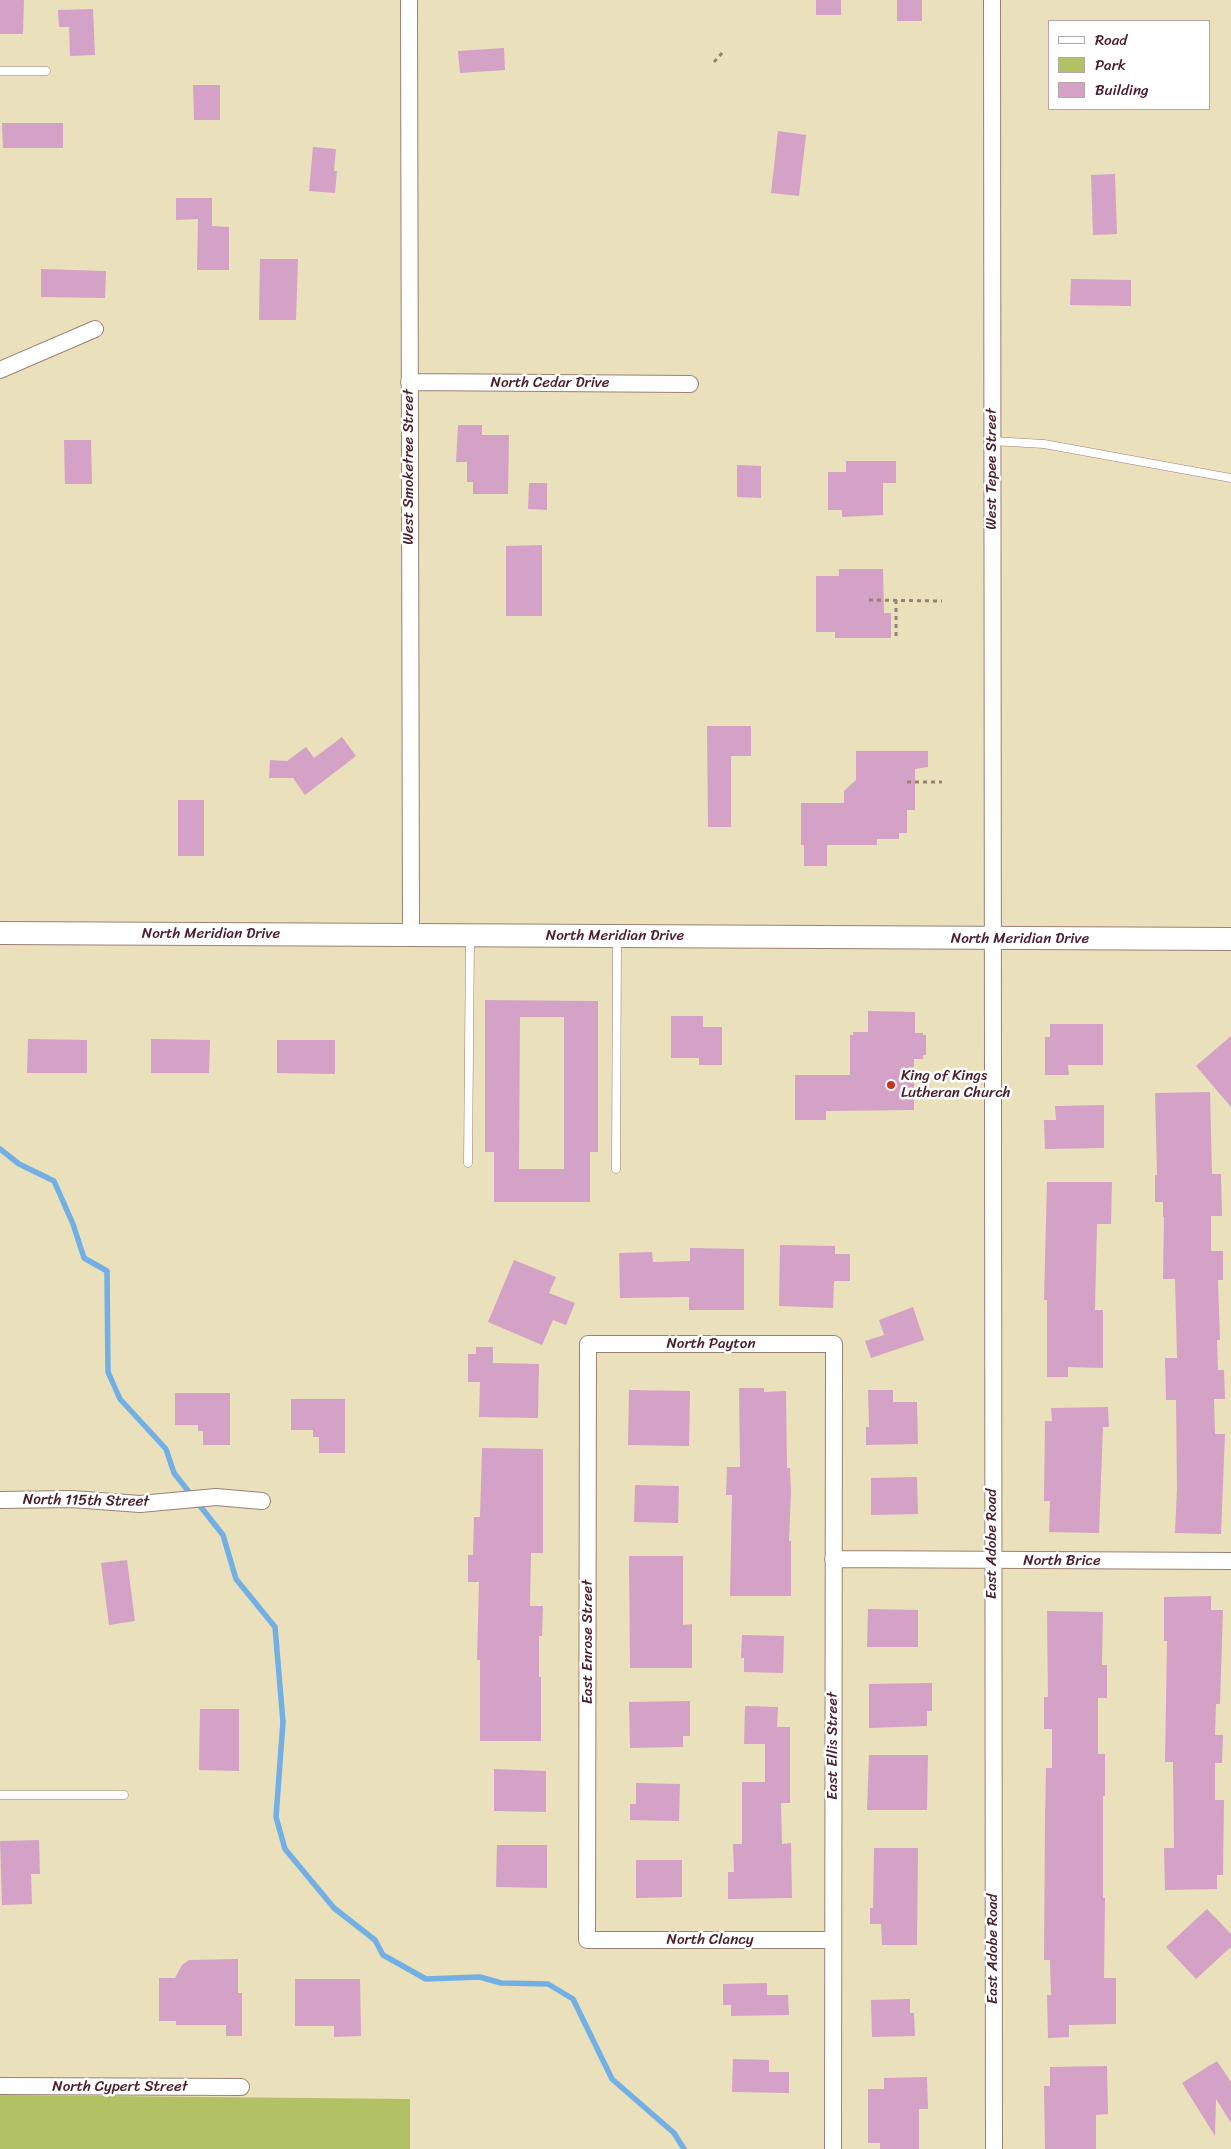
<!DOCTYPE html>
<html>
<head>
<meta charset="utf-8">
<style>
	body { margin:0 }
	#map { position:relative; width:1231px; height:2149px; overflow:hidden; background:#ebe0bc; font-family:Sriracha,sans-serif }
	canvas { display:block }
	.legend { position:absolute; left:1048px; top:20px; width:162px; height:90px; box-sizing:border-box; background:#fff; border:1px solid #b7a5aa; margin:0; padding:6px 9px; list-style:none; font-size:15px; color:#4a1f2b }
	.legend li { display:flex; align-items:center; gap:10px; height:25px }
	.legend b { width:25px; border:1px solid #b7a5aa }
</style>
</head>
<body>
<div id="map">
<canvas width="1231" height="2149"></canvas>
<ul class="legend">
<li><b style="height:6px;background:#fff"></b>Road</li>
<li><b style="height:14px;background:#b2c163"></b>Park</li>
<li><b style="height:14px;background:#d4a1c7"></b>Building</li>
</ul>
</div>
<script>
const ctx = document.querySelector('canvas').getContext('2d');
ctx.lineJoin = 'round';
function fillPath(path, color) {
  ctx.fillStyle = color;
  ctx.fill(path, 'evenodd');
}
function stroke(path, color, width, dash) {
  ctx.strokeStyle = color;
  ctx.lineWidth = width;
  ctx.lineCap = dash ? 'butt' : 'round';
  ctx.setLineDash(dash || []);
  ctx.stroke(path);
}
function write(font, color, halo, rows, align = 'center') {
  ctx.font = font + ' Sriracha,sans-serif';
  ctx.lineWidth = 5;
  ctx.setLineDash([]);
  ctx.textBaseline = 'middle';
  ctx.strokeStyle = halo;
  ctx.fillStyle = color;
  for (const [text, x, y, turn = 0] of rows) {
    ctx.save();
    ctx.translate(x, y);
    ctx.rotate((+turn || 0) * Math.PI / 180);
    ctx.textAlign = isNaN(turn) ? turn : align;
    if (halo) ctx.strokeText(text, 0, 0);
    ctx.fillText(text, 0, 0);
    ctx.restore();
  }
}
const green = new Path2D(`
	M0,2095L410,2099V2149H0Z`);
const stream = new Path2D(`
	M0,1149L19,1164L54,1181L73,1224L84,1258L107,1271L108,1372L120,1399L166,1449L174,1473L223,1535L236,1579L275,1627L283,1722L276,1817L285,1849L334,1908L375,1940L383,1955L426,1979L480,1977L501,1983L548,1984L573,1999L612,2079L674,2133L684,2149`);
const building = new Path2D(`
	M0,0H24L23,34H0Z
	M816,0H841V15H816Z
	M897,0H922V21H897Z
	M93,9L95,55L70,56L69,27H59L58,10Z
	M504,48L505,70L460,73L458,51Z
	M193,85H220V120H194Z
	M2,123H63V148H3Z
	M778,131L806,135L799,196L771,193Z
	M313,147L336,149L334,171H337L335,193L309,191Z
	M1115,174L1117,234L1093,235L1091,175Z
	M176,198H212V226L229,227V270H197L198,219L176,220Z
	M260,259H298L296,320H259Z
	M41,269L106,271L105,298L41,297Z
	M1071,279L1131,280V306L1070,305Z
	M458,425H482V435H509L508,494H473V482H467V462H456Z
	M64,440H91L92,484H65Z
	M846,461H896V483H883V515L842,517V510H828V472H846Z
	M737,465L761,466V498L737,497Z
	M529,483H547V510L528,509Z
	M542,545V616H506V546Z
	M839,569H883L884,613H891V638H835V632H816V576H839Z
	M707,726H751V756H731V827H708Z
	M342,737L356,756L305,795L293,778H269L270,760L287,761L306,747L314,758Z
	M856,751H928V767L915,769V810H907V833H899V839H877V845H827V866H804V845H801V803H844V791L856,780Z
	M178,800H204V856H178Z
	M485,1000L598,1001V1152H590V1202H494V1152H485ZM520,1017H564V1169H519Z
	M868,1011L915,1012V1033H923V1035H926V1055H923V1059H914V1110L826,1111V1120H795V1075H850V1035H853V1032H868Z
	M671,1016H703V1027H722V1065H699V1058H671Z
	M1050,1024H1103V1065H1068L1069,1075H1045V1037H1050Z
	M1231,1036V1107L1196,1066Z
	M28,1039L87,1040V1073H27Z
	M151,1039L210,1040L209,1073H151Z
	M277,1040H335V1074L277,1073Z
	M1210,1092L1212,1174H1221L1222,1216H1211V1251H1223V1280H1218L1220,1340H1217L1218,1370H1224L1225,1399H1214L1215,1434H1225L1221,1534L1175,1533L1177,1489L1176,1400H1166L1165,1358H1177L1175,1279H1163L1164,1217H1163V1202H1155V1175H1157L1155,1093Z
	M1104,1105V1148L1045,1149L1044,1120H1056L1055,1106Z
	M1047,1182H1112L1111,1224H1097L1095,1310H1103V1368L1068,1367V1377H1047V1300H1044Z
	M780,1245L835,1246V1254H850V1281H834L833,1308L779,1306Z
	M690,1248L744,1249V1310H689V1297L620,1298L619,1253L652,1252L653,1262L690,1261Z
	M514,1260L556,1277L549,1293L575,1303L566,1325L553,1320L542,1345L488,1322Z
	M913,1307L924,1340L871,1358L865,1341L884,1335L879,1320Z
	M476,1347H493V1363L539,1364L538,1418L479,1417L480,1382H468V1354H476Z
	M739,1388H764V1392L786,1391L787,1468H790L791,1492L789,1541H791V1596H730L732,1495H726L727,1467H740Z
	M629,1390L690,1391L689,1446L628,1445Z
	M868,1390H893V1402H917L918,1444L866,1445V1427H869Z
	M175,1393H230V1445H203V1431H198V1425H175Z
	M291,1399H345V1453H319V1437H313V1430H291Z
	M1108,1407L1109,1427H1103L1099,1533L1049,1532L1050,1501H1044L1045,1421H1052L1051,1408Z
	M482,1448L543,1449V1553H531L530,1606H543L542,1636H539V1677H541V1741H480V1660H477L479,1582H468V1555H473L474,1517H480Z
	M917,1477L918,1514L871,1515V1478Z
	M635,1485L679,1486L678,1523L634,1522Z
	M629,1556H683V1625L692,1624V1668H630Z
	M127,1560L135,1621L109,1625L101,1563Z
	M1211,1596V1610H1223L1220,1704H1216L1215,1735H1223L1222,1763H1215V1800H1224L1223,1875H1217V1889L1165,1890L1164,1848H1174L1173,1762H1165L1167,1641H1164V1597Z
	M868,1609L918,1610V1647H867Z
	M1047,1611L1103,1612L1102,1665H1107V1698H1098V1754H1105V1796H1103V1898H1105L1104,1978H1116V2024L1069,2025V2037L1048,2038L1047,1995H1051L1050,1960H1044L1045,1820L1046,1768H1052V1729H1044V1697H1048Z
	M742,1635L784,1636L783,1673L744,1672V1658H741Z
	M932,1683V1711H927V1726L869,1728V1684Z
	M690,1701V1736H683V1747L630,1748L629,1702Z
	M745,1706L778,1707L777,1727H790V1803H781L782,1844L791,1843L792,1898L728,1899V1872H734L733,1844H742V1782H765V1744H744Z
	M200,1709H239V1771L199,1770Z
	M869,1755H928L927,1810H867Z
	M494,1769L546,1771V1812L494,1811Z
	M636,1783L680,1784L679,1821L630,1820V1804H636Z
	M39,1840L40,1874H31L32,1904L2,1905L0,1841Z
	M497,1845H547V1888L496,1887Z
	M874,1848H918L917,1945H882L881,1924H870V1908H873Z
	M636,1860H682V1897L636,1898Z
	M1207,1909L1231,1934V1947L1196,1979L1166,1947Z
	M238,1959V1993H242V2036H226V2025H176V2021H159V1978H175L182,1965L189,1960Z
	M295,1979H360L361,2036L334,2037V2026H295Z
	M767,1983V1995H788L789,2015L731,2016V2005H723V1984Z
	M910,1999V2013H914L915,2036L872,2037L871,2000Z
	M733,2059L769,2060V2072H789V2093L732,2092Z
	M1217,2061L1231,2082V2123L1216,2099L1215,2136L1182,2083Z
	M1107,2066L1108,2114L1096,2115V2149H1045L1044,2086H1050V2067Z
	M927,2077L928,2109H919V2149H880V2143H868V2089H884V2078Z`);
const path = new Path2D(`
	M714,62L723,52
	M869,600L942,601
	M896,600V638
	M907,782H942`);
const lane = new Path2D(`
	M0,71H46
	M992,441L1044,444L1231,478
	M468,1163L470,937
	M616,1169L617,938
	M0,1795H124`);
const street = new Path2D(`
	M409,0L411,935
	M992,0L994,2149
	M0,370L95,329
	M409,382L690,384
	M0,1500L72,1499L140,1504L216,1497L262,1501
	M833,1559L1231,1561
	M0,2086L241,2087
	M833,2149L834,1344H588L587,1940H833`);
const secondary = new Path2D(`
	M0,933L1231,939`);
const markers = [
	[891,1085,5,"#c8321e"]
];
const streetNames = [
	["North Cedar Drive",550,383],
	["West Smoketree Street",409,467,-90],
	["West Tepee Street",992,469,-90],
	["North Meridian Drive",211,934],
	["North Meridian Drive",615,936],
	["North Meridian Drive",1020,939],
	["North Payton",711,1344],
	["North 115th Street",86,1501,1],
	["East Adobe Road",992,1544,-90],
	["North Brice",1062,1561],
	["East Enrose Street",588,1642,-90],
	["East Ellis Street",833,1746,-90],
	["North Clancy",710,1940],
	["East Adobe Road",993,1949,-90],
	["North Cypert Street",120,2087]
];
const poiNames = [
	["King of Kings",901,1076],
	["Lutheran Church",901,1093]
];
fillPath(green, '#b2c163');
stroke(stream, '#72afe4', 5.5);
fillPath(building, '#d4a1c7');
stroke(lane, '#9a8074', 9);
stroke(street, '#9a8074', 18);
stroke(secondary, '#9a8074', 24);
stroke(path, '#9a8074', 3, [4, 4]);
stroke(lane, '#fff', 8);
stroke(street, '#fff', 16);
stroke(secondary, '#fff', 22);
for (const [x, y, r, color] of markers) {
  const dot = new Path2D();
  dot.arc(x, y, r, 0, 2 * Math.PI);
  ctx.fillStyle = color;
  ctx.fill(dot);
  stroke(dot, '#fff', 2);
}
write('15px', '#4a1f2b', '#fff', streetNames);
write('15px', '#4a1f2b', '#fff', poiNames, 'left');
</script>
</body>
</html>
